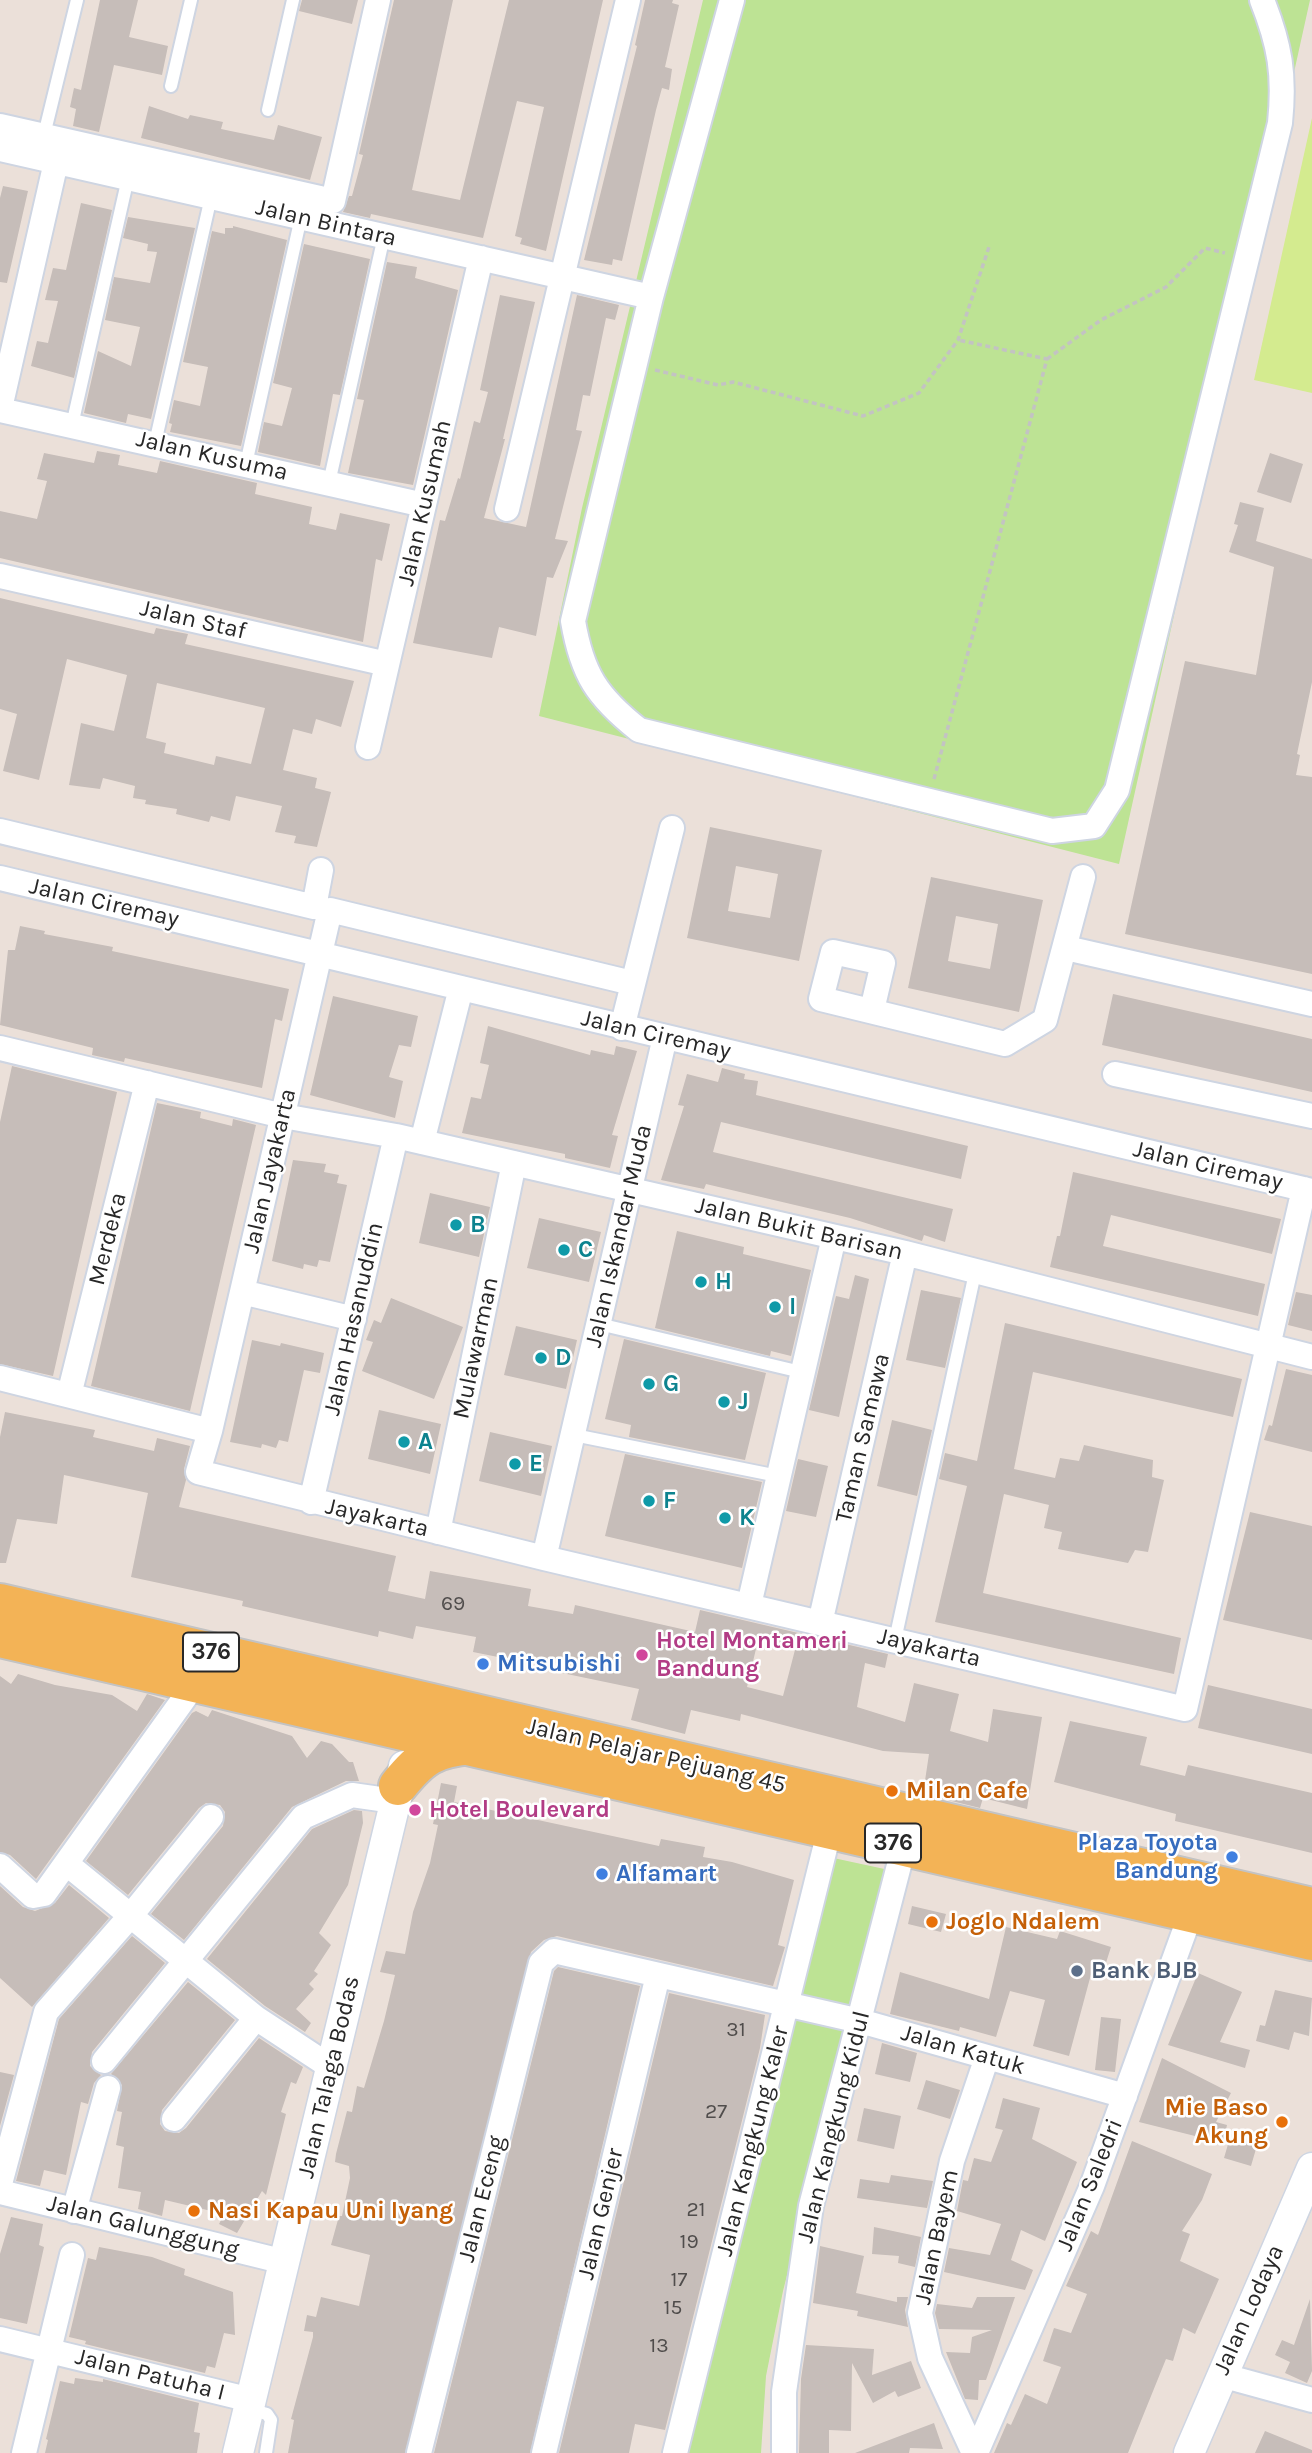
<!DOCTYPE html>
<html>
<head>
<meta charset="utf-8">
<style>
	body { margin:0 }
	canvas { display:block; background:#ebe0d9 }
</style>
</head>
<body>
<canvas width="1312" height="2453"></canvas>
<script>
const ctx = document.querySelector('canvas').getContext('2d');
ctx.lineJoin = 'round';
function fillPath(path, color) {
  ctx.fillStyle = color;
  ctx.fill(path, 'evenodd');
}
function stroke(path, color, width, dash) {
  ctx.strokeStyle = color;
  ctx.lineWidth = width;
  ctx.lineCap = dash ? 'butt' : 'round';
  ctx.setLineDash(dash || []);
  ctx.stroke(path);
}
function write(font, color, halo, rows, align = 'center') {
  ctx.font = font + ' Karla,sans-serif';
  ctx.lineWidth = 5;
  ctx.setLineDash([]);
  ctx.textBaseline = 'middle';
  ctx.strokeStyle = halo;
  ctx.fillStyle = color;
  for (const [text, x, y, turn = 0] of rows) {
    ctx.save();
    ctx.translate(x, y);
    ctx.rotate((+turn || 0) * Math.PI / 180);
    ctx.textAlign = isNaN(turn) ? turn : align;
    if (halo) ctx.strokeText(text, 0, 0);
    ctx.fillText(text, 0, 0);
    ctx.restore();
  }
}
const green = new Path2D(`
	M703,0H1310L1119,864L539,716L582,508Z
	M815,1854L889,1870L783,2291L766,2376L761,2453H682Z`);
const pitch = new Path2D(`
	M1312,118V393L1254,380Z`);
const building = new Path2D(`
	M100,0H138L129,37L168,46L162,75L114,65L99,132L73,126L76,109L70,107L74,88L81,90Z
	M302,0H358L352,24L299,11Z
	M394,0H453L412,190L460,200L509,0H603L546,251L520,244L522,238L515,236L544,107L517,101L483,238L371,214L370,218L343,212L349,196H352L363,155L359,154Z
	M645,0H673L672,3L679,5L665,67L672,69L669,90L662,88L656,110L622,261L613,259L612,265L584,260L637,46L635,45Z
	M149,106L188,119L190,115L223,122L221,129L274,140L278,125L322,137L310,180L141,138Z
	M3,186L28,191L7,283L0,282V198Z
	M81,203L112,210L74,378L31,366L37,341L48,343L58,301L45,300L53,268L66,270Z
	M128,217L195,228L151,419L128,414L126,423L84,413L98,351L131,366L140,327L105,320L114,277L150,283L157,252L147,251L148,244L123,238Z
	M233,226L287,240L241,446L170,432L172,424L169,423L174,400L200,406L208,367L183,362L212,231L225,234V228H233Z
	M304,244L370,259L340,395L333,394L320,466L258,452L264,422L282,426L292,388L273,383Z
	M387,262L417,267L415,278L458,290L413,485L348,473L364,400L357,399Z
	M500,295L535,302L503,439H505L484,518L526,527L577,295L619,305L615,320L606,318L590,396L583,395L576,430L582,431L555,539L568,541L553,578L547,577L536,636L499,627L492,658L413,643L440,520L445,521L458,478L460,479L474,421L480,423L488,392L480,390Z
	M97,451L120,455L118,465L157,473L160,461L257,483L255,494L312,507L309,524L336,530L340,513L390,524L382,561L376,559L363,642L0,558V511L37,519L47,481L37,479L44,453L94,463Z
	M1270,453L1303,464L1291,503L1257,492Z
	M1240,502L1264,508L1256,541L1312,559V682L1297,754L1300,755L1296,775L1312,777V974L1125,934L1185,661L1256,675L1274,567L1229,552L1238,525L1234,524Z
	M0,598L154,634L156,628L188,634L185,644L354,681L341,727L316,719L312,734L293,729L283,770L317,778L315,788L331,792L317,847L294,843L296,836L275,832L282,806L236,796L230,821L211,816L209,822L176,814L177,809L145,804L146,800L133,798L135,786L103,778L100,789L69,785L81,723L114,731L127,675L67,659L39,780L3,771L17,714L0,709ZM157,683L265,708L251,764L216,756L214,765L164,753L166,743L146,738Z
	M710,827L822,850L799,961L687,938ZM736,866L778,874L770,918L728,911Z
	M931,877L1043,900L1019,1012L908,988ZM956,916L998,924L990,969L948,961Z
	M20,926L45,931L44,934L113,947L112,951L289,989L282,1021L275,1019L262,1088L125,1058L124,1062L92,1055L93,1048L0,1025L8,950H15Z
	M1113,994L1312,1039V1092L1102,1045Z
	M333,996L418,1016L411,1047L399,1045L389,1077L403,1081L395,1118L310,1095Z
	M488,1026L590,1055L591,1050L614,1055L616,1046L637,1051L612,1135L618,1136L610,1168L565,1158V1154L462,1133L471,1097L481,1099L489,1065L480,1063Z
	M12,1066L117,1092L53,1376L0,1364V1122Z
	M722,1068L745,1074L744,1079L758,1081L756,1095L968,1146L961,1179L721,1122L713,1152L953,1209L945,1242L924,1235L922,1241L850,1218L706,1184L704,1189L661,1180L684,1106L678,1105L687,1074L718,1082Z
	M157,1103L201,1112L200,1118L232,1126L233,1119L256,1125L190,1411L91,1386Z
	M293,1160L326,1164L324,1172L339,1175L337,1183L347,1185L330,1262L319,1260L317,1267L304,1264L303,1269L272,1261Z
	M1073,1172L1281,1219L1272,1254L1111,1215L1103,1246L1265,1284L1258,1316L1050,1267L1057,1236H1060Z
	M430,1193L490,1207L479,1257L419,1243Z
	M539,1218L601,1232L589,1282L527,1268Z
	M677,1231L744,1247L743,1254L811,1270L791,1356L771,1351L770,1356L655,1328Z
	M855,1275L869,1279L839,1417L809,1410L836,1296L849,1299Z
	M921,1290L961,1298L945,1368L906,1360Z
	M1296,1292L1312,1295V1331L1288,1325Z
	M391,1298L463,1327L434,1399L362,1371L373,1342L366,1340L374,1320L381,1323Z
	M1005,1323L1242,1379L1233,1417L1033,1372L1014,1469L1055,1478L1060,1458L1079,1461L1084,1445L1153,1460L1152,1477L1164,1480L1148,1552L1135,1550L1128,1563L1058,1549L1062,1532L1044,1528L1049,1505L1004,1494L983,1593L1181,1638L1174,1674L935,1622L967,1486L939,1479L945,1453L977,1461Z
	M516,1326L577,1340L566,1389L504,1375Z
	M624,1339L766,1373L745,1460L629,1437L631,1425L605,1419Z
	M252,1340L280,1346L281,1343L324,1353L320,1373L304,1370L288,1442L279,1440L276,1448L262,1444L261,1448L230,1442Z
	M1286,1369L1312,1375V1452L1264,1440L1269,1425L1272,1426Z
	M379,1410L441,1424L430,1474L368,1459Z
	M5,1412L95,1430L93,1437L154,1451L157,1438L190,1446L184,1469L186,1480L179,1507L396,1556L388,1591L425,1599L430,1571L531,1589L528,1606L573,1614L575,1605L695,1632L700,1610L888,1654L885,1668L865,1663L857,1707L905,1722L914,1683L959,1694L950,1731L988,1742L993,1709L1042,1717L1027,1809L983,1798L980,1808L923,1794L929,1754L883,1751L741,1714L740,1721L691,1710L685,1734L631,1720L639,1689L562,1673L563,1664L518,1657V1661L473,1652L476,1637L416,1626L413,1639L379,1631L378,1637L242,1606L243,1601L131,1577L148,1493L64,1475L57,1524L17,1519L6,1563H0V1437ZM759,1636L796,1646L783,1696L747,1687Z
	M892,1420L932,1430L917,1496L877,1486Z
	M490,1432L552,1446L541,1496L479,1481Z
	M625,1454L762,1482L742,1568L605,1536Z
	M798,1459L828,1466L816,1517L786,1511Z
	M1250,1512L1312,1526V1640L1223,1620Z
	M18,1674L55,1685L112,1695L137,1711L147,1694L165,1700L36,1879L10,1855L0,1852V1676L11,1684Z
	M1208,1685L1312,1709V1754L1198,1728Z
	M212,1710L292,1736L307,1758L321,1741L332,1744L349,1762H353L359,1781H346L292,1807L184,1940L151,1914L223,1826L225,1812L220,1805L206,1803L199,1808L128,1895L86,1861L192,1713L196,1711L208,1717Z
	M1070,1721L1147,1737L1140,1765L1185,1776L1188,1765L1312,1793V1853L1175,1821L1176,1814L1054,1782Z
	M441,1783L457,1786L454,1802L659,1846L661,1839L705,1847L703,1857L732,1862L794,1880L778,1945L785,1947L773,1986L557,1936L544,1940L531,1952L405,2453H288L294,2420L291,2419L313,2337V2332L304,2331L307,2315L316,2317L321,2297L359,2306L370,2255L331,2245L339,2216H342L350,2178L349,2166L335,2162L336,2154L347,2111L352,2112L357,2086L364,2088L384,2021L395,1975L380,1972L386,1951L405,1954L413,1912L430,1863L438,1825L433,1824Z
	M354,1810L362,1811L363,1823L348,1885L319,1933L331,1945L314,1971L318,1974L309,1984L314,1989L296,2009L311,2023L305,2032L265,2006L207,1959L312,1829Z
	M69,1885L109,1918L32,2007L0,1978V1886L23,1907L35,1911L55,1903Z
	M912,1906L946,1914L941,1932L908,1924Z
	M1006,1927L1057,1939L1060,1931L1111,1947L1104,1969L1093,1967L1069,2056L1033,2046L1045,2000L1010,1991L996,2037L960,2027L959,2031L890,2014L900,1972L989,1999Z
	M132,1936L165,1963L92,2052L90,2066L101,2075L94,2083L88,2104L81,2102L66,2175L44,2170L40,2186L16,2181L59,2019Z
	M558,1967L640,1986L530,2453H434L554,1971Z
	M1198,1973L1242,1992L1220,2042L1250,2050L1245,2068L1168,2045Z
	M188,1982L235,2020L162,2110L160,2124L165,2131L179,2133L186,2128L259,2038L303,2067L296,2084L291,2082L281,2112L286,2114L266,2195L262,2191L237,2233L219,2224L224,2214L165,2200L162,2216L138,2209L141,2192L118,2188L124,2147L116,2145L122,2112L117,2111L122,2085L111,2074Z
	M1275,1990L1312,1998L1309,2036L1294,2032L1289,2050L1256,2041L1260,2025L1265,2026Z
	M669,1993L765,2015L760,2048L665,2430L635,2424L629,2453H559Z
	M1101,2017L1121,2019L1115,2072L1095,2070Z
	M882,2043L917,2053L910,2082L875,2074Z
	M1162,2058L1231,2093L1216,2122L1227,2125L1223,2143L1139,2122Z
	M0,2072L14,2075L0,2126Z
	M926,2080L960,2090L950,2119L917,2109Z
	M1003,2098L1040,2108L1032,2139L1077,2162L1045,2241L1021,2230L1011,2260L1033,2270L1025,2290L944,2272L949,2248L990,2255L1001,2224L957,2211L963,2180L968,2181L974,2158L991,2162L1003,2130L995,2128Z
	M864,2108L901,2116L894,2149L857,2141Z
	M1231,2134L1258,2142L1251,2166L1224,2158Z
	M1132,2141L1212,2174L1202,2200L1182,2231L1190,2234L1180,2261L1219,2279L1206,2309L1195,2334L1183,2328L1173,2361L1166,2359L1128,2453H994L1007,2423L1011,2425L1025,2394L1047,2404L1061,2367L1043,2361L1054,2328L1071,2333L1087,2294L1066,2286L1091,2231L1098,2235Z
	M891,2175L933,2181L927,2208L857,2198L860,2179L889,2183Z
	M11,2217L43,2224L39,2245L44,2247L27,2324L0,2318V2254Z
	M874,2227L921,2237L915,2267L898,2263L899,2256L872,2254Z
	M820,2246L864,2256L856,2293L897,2302V2297H908L905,2310L908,2327L857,2316L858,2311L813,2303Z
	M99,2247L152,2257L185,2269L184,2275L233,2292L235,2335L224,2333L215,2368L207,2366L205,2373L85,2344L86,2341L69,2337L88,2258L96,2260Z
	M977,2297H1015L986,2380H979L978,2400L965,2399L946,2352L970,2353L972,2337L992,2330L939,2329L935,2313L937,2304L972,2308Z
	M1310,2299L1312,2371L1307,2383L1285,2373L1290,2362L1275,2355L1282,2340L1294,2345Z
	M806,2345L874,2349L872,2375L911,2361L921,2388L898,2397L895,2391L873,2403L852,2363L851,2431L829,2430V2453H799L801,2379Z
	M75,2378L103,2382V2379L199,2403L194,2432L200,2433L197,2453H45L48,2440L46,2439L60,2381L74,2384Z
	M934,2423L943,2449L910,2448L909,2453H855Z
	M1265,2431L1312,2450V2453H1255Z`);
const path = new Path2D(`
	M1047,359L1101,320L1166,287L1205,248L1225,253
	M655,370L718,385L733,382L863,416L919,393L958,340L989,247
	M934,779L1047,359L958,340`);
const service = new Path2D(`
	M171,86L191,0
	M268,110L293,0
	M44,135L77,0
	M72,425L128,178
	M155,443L211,197
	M246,464L301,217
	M329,483L384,236
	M599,1324L801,1372
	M574,1435L778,1476
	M895,1640L975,1273
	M249,2409L267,2414L271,2420L266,2453`);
const minor = new Path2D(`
	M732,0L651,297L573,621C582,674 597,697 639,730L1052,831L1094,826L1117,790L1280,123C1285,75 1280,45 1262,0
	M0,126L333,201L378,0
	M0,149L651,297
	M0,408L56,162
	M0,410L424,505
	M507,509L628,0
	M0,576L387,664
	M368,747L481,258
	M0,831L314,907L321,870
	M0,878L1312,1191
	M1066,948L1312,1004
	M632,983L330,910L210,1431L198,1472L544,1558L1185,1709L1304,1189
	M872,1010L883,963L833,952L821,999L1005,1044L1045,1020L1083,877
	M622,1028L672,828
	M0,1048L283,1116L396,1136L905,1253L1312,1357
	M1115,1074L1312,1116
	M422,1142L461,988
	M242,1292L354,1319
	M0,1378L210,1431
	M69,1395L147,1083
	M311,1502L396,1136
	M438,1532L514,1163
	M544,1558L665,1037
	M749,1605L834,1237
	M820,1623L905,1253
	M67,1864L256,2018L332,2068
	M0,1866L33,1896L44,1894L196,1682
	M104,2061L303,1817L352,1795L394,1801
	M174,2119L256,2018
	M0,2184L46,2012L132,1914L211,1817
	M0,2192L285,2262
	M74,2211L108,2088
	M0,2339L251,2400
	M1221,2375L1312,2400
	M24,2453L72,2255
	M419,2453L541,1963L554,1951L860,2021L1125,2096
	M544,2453L658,1975
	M675,2453L830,1828
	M784,2453V2392L811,2206L904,1846
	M974,2453L930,2358L920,2313L952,2161L987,2057
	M976,2453L1092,2186L1191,1913`);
const tertiary = new Path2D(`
	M238,2453L404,1766
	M1189,2453L1312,2168`);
const primary = new Path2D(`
	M0,1603L1312,1907
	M0,1638L1312,1941
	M398,1786C421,1757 434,1748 471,1745`);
const markers = [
	[456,1225,7,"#0f9aa8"],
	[564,1250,7,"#0f9aa8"],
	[701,1282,7,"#0f9aa8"],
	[775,1307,7,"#0f9aa8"],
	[541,1358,7,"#0f9aa8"],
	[649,1384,7,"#0f9aa8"],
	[724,1402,7,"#0f9aa8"],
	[404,1442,7,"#0f9aa8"],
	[515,1464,7,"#0f9aa8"],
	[649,1501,7,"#0f9aa8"],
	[725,1518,7,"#0f9aa8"],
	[642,1655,7,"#d1479c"],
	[483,1664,7,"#3f7fe0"],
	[892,1791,7,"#e8710a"],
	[415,1810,7,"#d1479c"],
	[1232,1857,7,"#3f7fe0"],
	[602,1874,7,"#3f7fe0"],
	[932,1922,7,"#e8710a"],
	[1077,1971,7,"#5c6f8a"],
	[1282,2122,7,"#e8710a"],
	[194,2211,7,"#e8710a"]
];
const numberNames = [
	["69",453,1604],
	["31",736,2030],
	["27",716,2112],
	["21",696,2210],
	["19",689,2242],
	["17",679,2280],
	["15",673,2308],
	["13",659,2346]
];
const shields = [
	[211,1652,56],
	[893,1843,56]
];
const shieldNames = [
	["376",211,1652],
	["376",893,1843]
];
const streetNames = [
	["Jalan Bintara",326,223,13],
	["Jalan Kusuma",212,456,13],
	["Jalan Kusumah",425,503,-77],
	["Jalan Staf",193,620,13],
	["Jalan Ciremay",104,903,13],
	["Jalan Ciremay",656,1035,13],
	["Jalan Ciremay",1208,1166,13],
	["Jalan Jayakarta",270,1171,-77],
	["Jalan Bukit Barisan",799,1229,13],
	["Jalan Iskandar Muda",619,1236,-77],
	["Merdeka",108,1239,-76],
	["Jalan Hasanuddin",354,1319,-77],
	["Mulawarman",476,1348,-78],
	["Taman Samawa",863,1438,-77],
	["Jayakarta",377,1518,13],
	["Jayakarta",929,1648,13],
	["Jalan Pelajar Pejuang 45",656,1756,13],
	["Jalan Katuk",963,2050,16],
	["Jalan Talaga Bodas",329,2077,-77],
	["Jalan Kangkung Kidul",834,2127,-76],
	["Jalan Kangkung Kaler",753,2141,-76],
	["Jalan Saledri",1090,2185,-68],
	["Jalan Eceng",482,2199,-76],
	["Jalan Genjer",601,2214,-77],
	["Jalan Galunggung",143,2227,14],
	["Jalan Bayem",937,2237,-78],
	["Jalan Lodaya",1249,2310,-66],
	["Jalan Patuha I",150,2375,14]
];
const cultureNames = [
	["B",470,1225],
	["C",578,1250],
	["H",715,1282],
	["I",789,1307],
	["D",555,1358],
	["G",663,1384],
	["J",738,1402],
	["A",418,1442],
	["E",529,1464],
	["F",663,1501],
	["K",739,1518]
];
const hotelNames = [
	["Hotel Montameri",656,1641],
	["Bandung",656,1669],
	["Hotel Boulevard",429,1810]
];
const shopNames = [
	["Mitsubishi",497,1664],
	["Plaza Toyota",1218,1843,"right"],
	["Bandung",1218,1871,"right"],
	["Alfamart",616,1874]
];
const foodNames = [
	["Milan Cafe",906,1791],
	["Joglo Ndalem",946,1922],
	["Mie Baso",1268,2108,"right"],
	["Akung",1268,2136,"right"],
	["Nasi Kapau Uni Iyang",208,2211]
];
const serviceNames = [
	["Bank BJB",1091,1971]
];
fillPath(green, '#bde394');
fillPath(pitch, '#d4eb8f');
fillPath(building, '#c6bdb9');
stroke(service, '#ced5e2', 16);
stroke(minor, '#ced5e2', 28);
stroke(tertiary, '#ced5e2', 33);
stroke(primary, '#c3c3c3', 42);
stroke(path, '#c3c3c3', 3.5, [5, 3.5]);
stroke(service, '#fff', 12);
stroke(minor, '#fff', 24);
stroke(tertiary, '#fff', 30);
stroke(primary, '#f3b356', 38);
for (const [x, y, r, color] of markers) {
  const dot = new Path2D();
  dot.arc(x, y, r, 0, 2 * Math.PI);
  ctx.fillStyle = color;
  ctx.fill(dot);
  stroke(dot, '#fff', 2.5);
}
write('21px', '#504d4c', null, numberNames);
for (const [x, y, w] of shields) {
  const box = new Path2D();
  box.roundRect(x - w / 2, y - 19.5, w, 39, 5);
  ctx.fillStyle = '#fff';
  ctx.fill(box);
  stroke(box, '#282828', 2);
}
write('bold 23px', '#282828', null, shieldNames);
write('24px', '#282828', '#fff', streetNames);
write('bold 24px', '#0d838f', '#fff', cultureNames, 'left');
write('bold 24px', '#b23c85', '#fff', hotelNames, 'left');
write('bold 24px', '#366cbe', '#fff', shopNames, 'left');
write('bold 24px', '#c56008', '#fff', foodNames, 'left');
write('bold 24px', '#4e5e75', '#fff', serviceNames, 'left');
</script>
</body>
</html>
